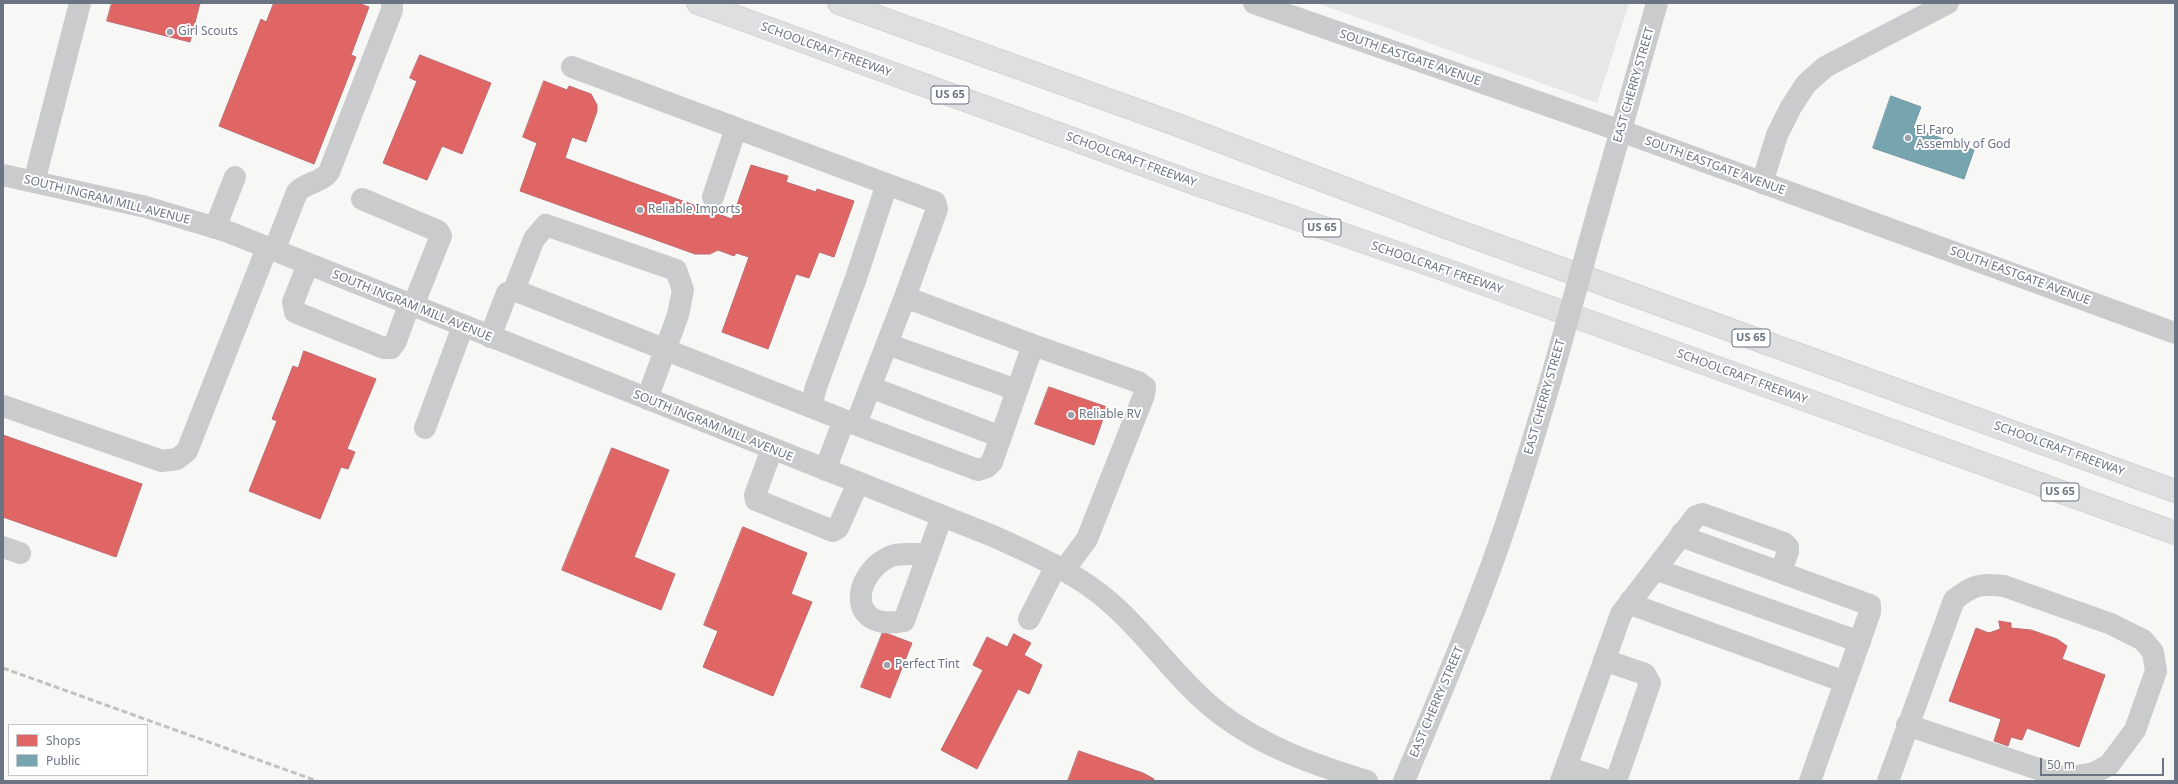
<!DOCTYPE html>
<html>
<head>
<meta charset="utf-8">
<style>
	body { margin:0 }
	#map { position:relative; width:2178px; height:784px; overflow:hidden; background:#f7f7f6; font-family:"Noto Sans",sans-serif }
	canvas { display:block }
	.frame { position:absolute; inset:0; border:4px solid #6a7483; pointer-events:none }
	.legend { position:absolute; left:8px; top:724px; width:140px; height:52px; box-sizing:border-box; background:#fff; border:1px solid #c3c7cd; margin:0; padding:5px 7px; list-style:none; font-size:12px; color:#6a7483 }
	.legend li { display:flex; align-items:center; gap:8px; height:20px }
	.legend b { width:20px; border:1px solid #c3c7cd }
	.scale { position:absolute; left:2040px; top:758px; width:124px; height:18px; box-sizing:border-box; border:2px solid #6a7483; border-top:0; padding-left:5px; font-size:12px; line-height:14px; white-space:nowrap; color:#6a7483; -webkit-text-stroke:3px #fff; paint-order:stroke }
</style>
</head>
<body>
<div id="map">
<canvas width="2178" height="784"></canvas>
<div class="frame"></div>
<ul class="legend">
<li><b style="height:11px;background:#e06666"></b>Shops</li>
<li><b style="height:11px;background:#76a5af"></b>Public</li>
</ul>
<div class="scale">50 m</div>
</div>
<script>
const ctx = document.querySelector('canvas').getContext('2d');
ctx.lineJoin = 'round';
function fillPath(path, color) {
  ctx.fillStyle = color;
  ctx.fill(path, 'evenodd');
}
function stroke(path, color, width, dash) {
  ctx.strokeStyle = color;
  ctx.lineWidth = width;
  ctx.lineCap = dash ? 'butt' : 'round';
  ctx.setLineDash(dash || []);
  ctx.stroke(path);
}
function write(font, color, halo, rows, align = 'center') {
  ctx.font = font + ' "Noto Sans",sans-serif';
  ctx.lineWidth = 4;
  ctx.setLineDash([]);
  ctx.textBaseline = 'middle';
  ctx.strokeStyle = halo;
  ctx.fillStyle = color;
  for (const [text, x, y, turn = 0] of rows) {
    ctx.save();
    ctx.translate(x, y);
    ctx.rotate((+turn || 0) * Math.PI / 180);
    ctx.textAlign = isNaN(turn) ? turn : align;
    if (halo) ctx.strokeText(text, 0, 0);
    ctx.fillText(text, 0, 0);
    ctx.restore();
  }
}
const green = new Path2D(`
	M1317,3H1629L1597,103Z`);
const shops = new Path2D(`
	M112,3H200L190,42L107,21Z
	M274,3H358L369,7L351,55L356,57L314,164L219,126L261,19L266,22Z
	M420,55L491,83L462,154L442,146L427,180L383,163L417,81L410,78Z
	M544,81L567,90L569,86L591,94L597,105V111L586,142L572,137L565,158L732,219L751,165L788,176L786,182L816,192L817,189L854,201L834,257L819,252L809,278L796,274L768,349L722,332L749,257L736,253L734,256L718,250L710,254H695L520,191L537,143L523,137Z
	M304,351L376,379L347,449L355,452L348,469L341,467L320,519L249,491L277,421L272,419L293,366L298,368Z
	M1049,387L1107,407L1094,445L1035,424Z
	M3,435L142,484L116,557L3,517Z
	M612,448L669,470L634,557L675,574L661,610L562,570Z
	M743,527L807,553L791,594L812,602L773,696L703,667L718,631L704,625Z
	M1999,621L2011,623V628L2031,630L2057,639L2067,646L2062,659L2105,675L2079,747L2027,728L2022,740L2011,737L2008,746L1994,741L2001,719L1949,701L1976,628L1989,633L2000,629Z
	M883,632L912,643L890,698L861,687Z
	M1014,634L1031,643L1024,655L1042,665L1029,694L1018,689L977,769L941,750L983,670L973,665L987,637L1007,647Z
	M1079,751L1143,773L1154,779L1153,781H1068Z`);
const public = new Path2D(`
	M1891,96L1921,107L1913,128L1974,150L1964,179L1873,148Z`);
const minor = new Path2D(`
	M1254,3L1621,131L2175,333
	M3,175L146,207L226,231L993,536C1035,555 1079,574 1113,605C1151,639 1179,682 1219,713C1263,747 1315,765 1367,781
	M34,182L80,3
	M1762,183L1777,135L1791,107L1806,84L1825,67L1948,3
	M713,197L736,128
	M362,199L438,231L441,236L413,306
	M1598,211L1657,3
	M215,228L235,177
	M274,251L297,192C306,182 321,183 329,172L392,10V3
	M308,264L293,302L295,312L307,317L384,348H391L396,341L409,305
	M514,290L534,239L546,225L676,270L683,290L678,315L647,399
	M490,337L507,293L514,290L844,420L978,470L987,467L992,462L1033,345L905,297L937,209L935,202L572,67
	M887,344L1017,390
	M1033,345L1138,382L1145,387L1144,395L1087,539L1064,570
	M870,387L1001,437
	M3,406L162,461L177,459L187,451L267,248
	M811,407L816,387L856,278L887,184
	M856,424L905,297
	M425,428L463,326
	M772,449L755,495L756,500L833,531L838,528L858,483
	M825,470L844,420
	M1681,534L1686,538L1870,605V612L1810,781
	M3,547L20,553
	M928,554C917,555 899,552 889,557C852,575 846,632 904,621L942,516
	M1657,567L1663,572L1860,642
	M1630,601L1633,605L1845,682
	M1029,619L1056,566
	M1604,660L1645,674L1650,683L1616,781
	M1566,767L1608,781
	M1404,781C1434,709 1465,638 1492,564C1514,503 1533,441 1551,379
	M1561,781L1621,614L1696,516L1703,514L1784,543L1788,547V551L1781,572
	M1888,781L1954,600C1973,585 1980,583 2004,586L2111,624L2143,640L2153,652L2156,671L2135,730L2109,765L2094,773L2065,778L1907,725`);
const highway = new Path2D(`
	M698,3L1202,186L1443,269L2175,533
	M839,3L1175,124L1446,227L2175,491`);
const rail = new Path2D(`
	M3,668L317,781`);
const minorBridge = new Path2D(`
	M1551,379L1598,211`);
const markers = [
	[170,32,4,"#9ba2ab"],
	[1908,138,4,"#9ba2ab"],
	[640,210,4,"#9ba2ab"],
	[1071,415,4,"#9ba2ab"],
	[887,665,4,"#9ba2ab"]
];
const shields = [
	[950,95,38],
	[1322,228,38],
	[1751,338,38],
	[2060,492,38]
];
const shieldNames = [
	["US 65",950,95],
	["US 65",1322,228],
	["US 65",1751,338],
	["US 65",2060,492]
];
const poiNames = [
	["Girl Scouts",178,32],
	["El Faro",1916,131],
	["Assembly of God",1916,145],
	["Reliable Imports",648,210],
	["Reliable RV",1079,415],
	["Perfect Tint",895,665]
];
const streetNames = [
	["SCHOOLCRAFT FREEWAY",826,50,20],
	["SOUTH EASTGATE AVENUE",1410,58,19],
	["EAST CHERRY STREET",1634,85,-74],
	["SCHOOLCRAFT FREEWAY",1131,160,20],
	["SOUTH EASTGATE AVENUE",1715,166,20],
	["SOUTH INGRAM MILL AVENUE",107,200,14],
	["SCHOOLCRAFT FREEWAY",1437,268,19],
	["SOUTH EASTGATE AVENUE",2020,276,20],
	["SOUTH INGRAM MILL AVENUE",412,306,22],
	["SCHOOLCRAFT FREEWAY",1742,377,20],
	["EAST CHERRY STREET",1545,397,-74],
	["SOUTH INGRAM MILL AVENUE",713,426,22],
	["SCHOOLCRAFT FREEWAY",2059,449,20],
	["EAST CHERRY STREET",1437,702,-67]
];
fillPath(green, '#e5e8e4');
fillPath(shops, '#e06666');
stroke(shops, '#bd6a6f', 1);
fillPath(public, '#76a5af');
stroke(public, '#7296a2', 1);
stroke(highway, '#d3d3d4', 24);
stroke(minor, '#cacbcc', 22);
stroke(highway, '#dedfe0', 22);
stroke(rail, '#c1c1c2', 3, [6, 3]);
stroke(minorBridge, '#cacbcc', 22);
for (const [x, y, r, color] of markers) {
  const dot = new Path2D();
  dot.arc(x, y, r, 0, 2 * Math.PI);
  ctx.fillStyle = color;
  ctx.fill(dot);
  stroke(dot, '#fff', 1.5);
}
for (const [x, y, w] of shields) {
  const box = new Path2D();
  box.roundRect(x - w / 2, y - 9, w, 18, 3);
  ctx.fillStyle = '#fff';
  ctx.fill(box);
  stroke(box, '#6a7483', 1);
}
write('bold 11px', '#6a7483', null, shieldNames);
write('12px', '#6a7483', '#fff', poiNames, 'left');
write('12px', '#6a7483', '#fff', streetNames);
</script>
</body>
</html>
